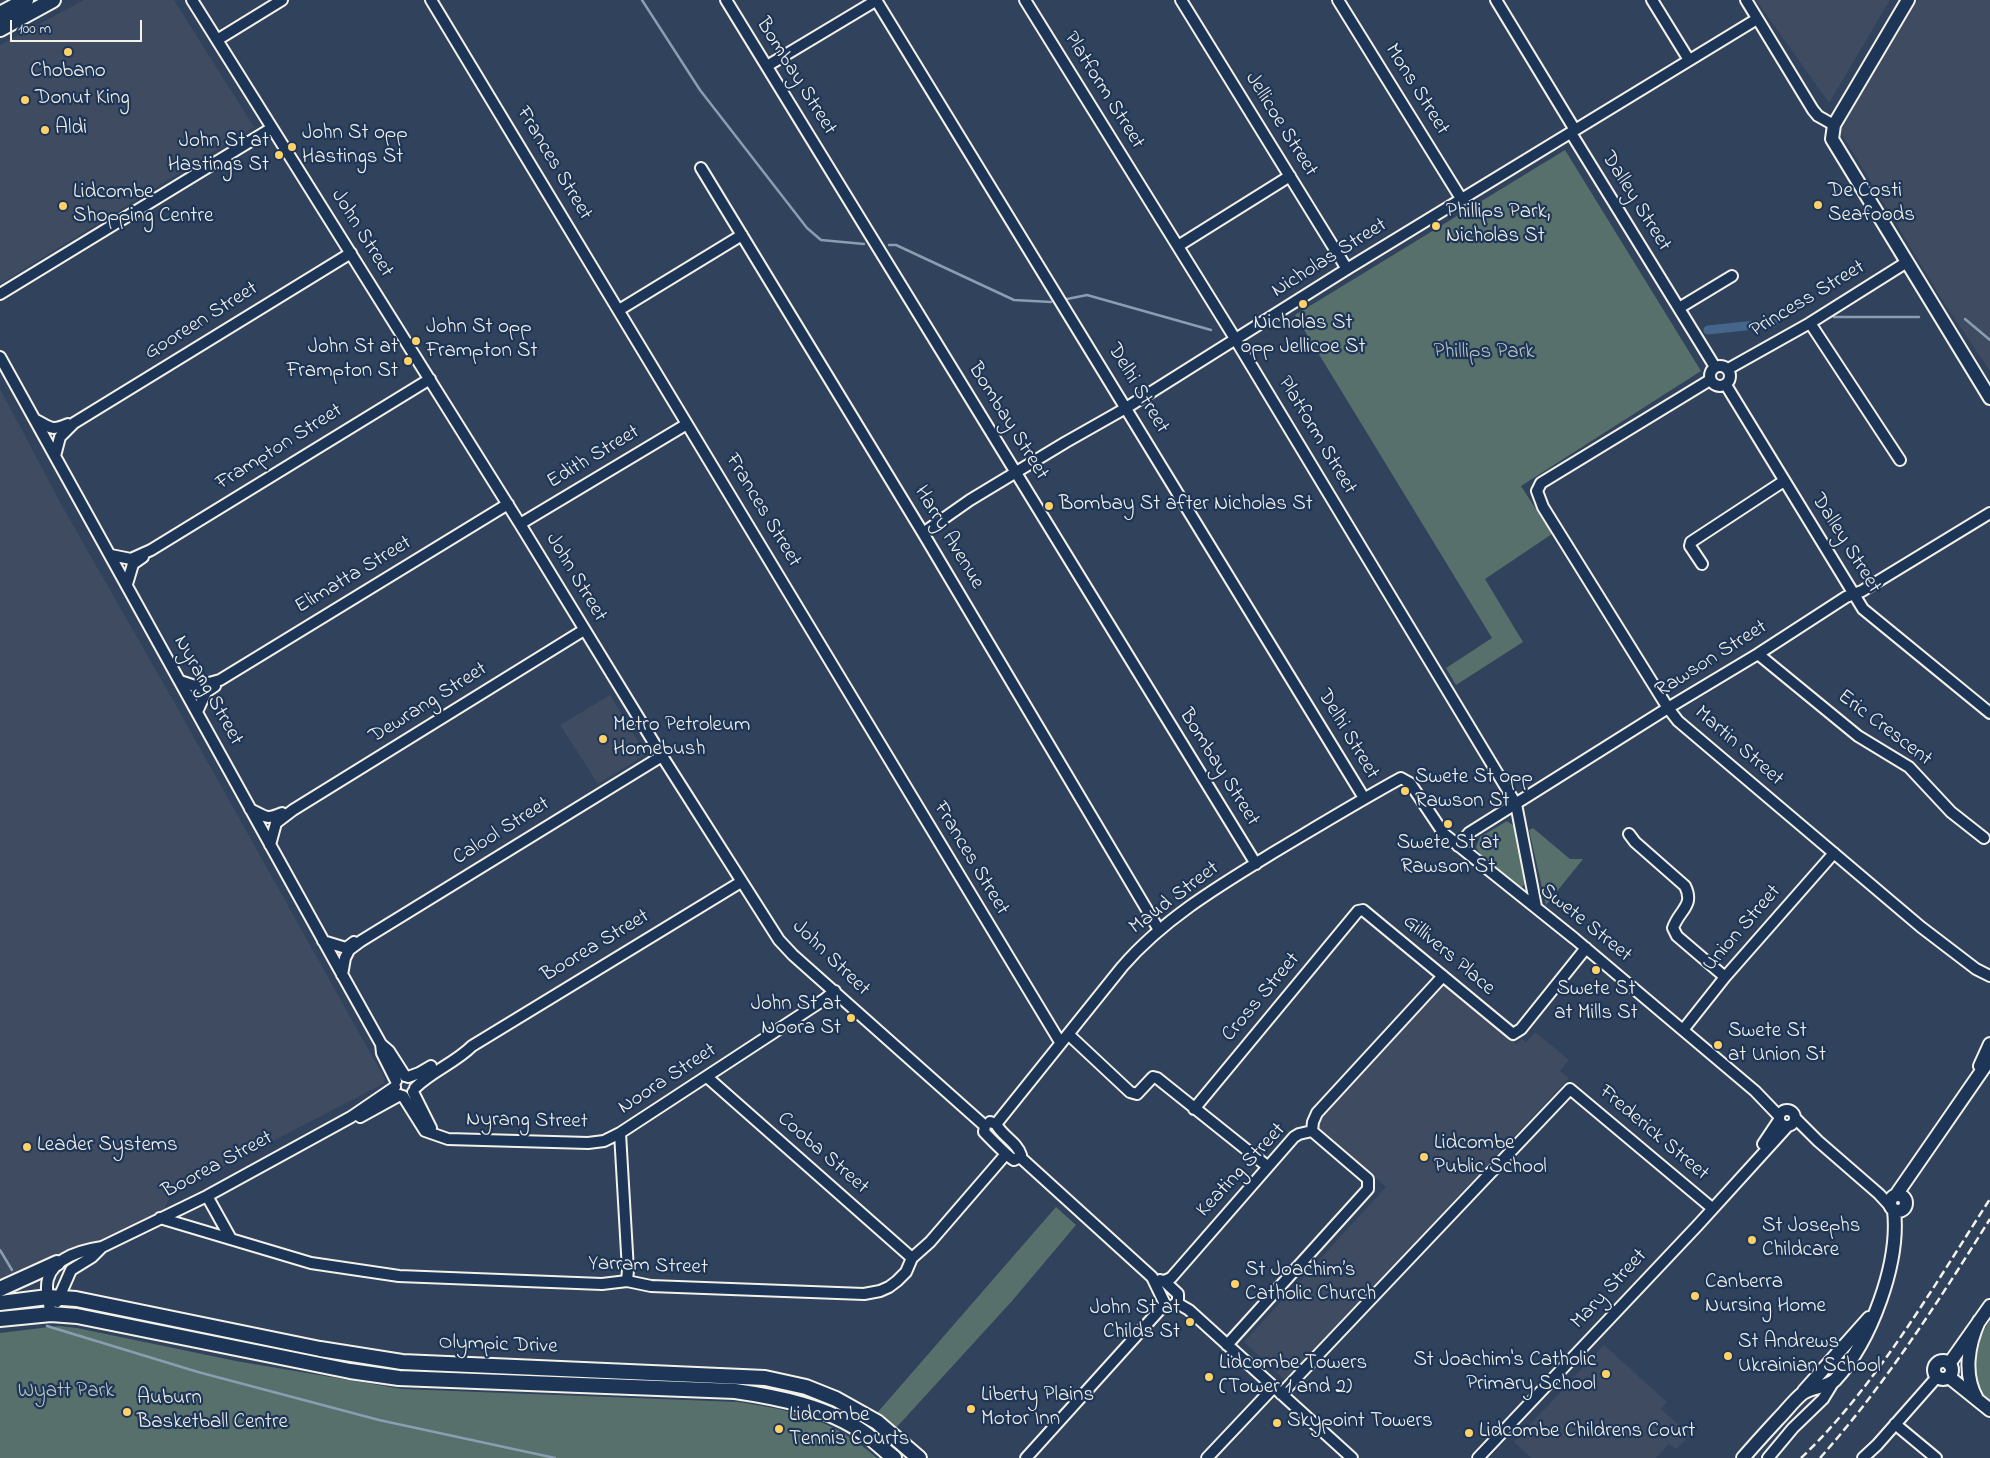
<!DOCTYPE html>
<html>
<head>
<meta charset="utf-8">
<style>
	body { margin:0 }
	#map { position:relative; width:1990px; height:1458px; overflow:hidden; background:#30425c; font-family:"Indie Flower",sans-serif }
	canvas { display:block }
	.scale { position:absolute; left:10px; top:20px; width:132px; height:22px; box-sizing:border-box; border:2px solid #f4f1e8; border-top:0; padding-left:6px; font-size:15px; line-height:18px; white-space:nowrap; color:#f4f1e8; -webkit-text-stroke:4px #1d3557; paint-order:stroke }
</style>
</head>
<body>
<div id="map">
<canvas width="1990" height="1458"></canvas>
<div class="scale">100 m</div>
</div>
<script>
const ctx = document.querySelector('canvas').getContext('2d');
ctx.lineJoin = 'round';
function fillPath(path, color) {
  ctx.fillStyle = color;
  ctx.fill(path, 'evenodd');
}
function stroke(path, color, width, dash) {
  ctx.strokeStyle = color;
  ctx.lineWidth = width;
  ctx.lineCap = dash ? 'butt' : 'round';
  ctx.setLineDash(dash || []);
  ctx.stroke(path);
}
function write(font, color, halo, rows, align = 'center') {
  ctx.font = font + ' "Indie Flower",sans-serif';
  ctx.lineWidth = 4.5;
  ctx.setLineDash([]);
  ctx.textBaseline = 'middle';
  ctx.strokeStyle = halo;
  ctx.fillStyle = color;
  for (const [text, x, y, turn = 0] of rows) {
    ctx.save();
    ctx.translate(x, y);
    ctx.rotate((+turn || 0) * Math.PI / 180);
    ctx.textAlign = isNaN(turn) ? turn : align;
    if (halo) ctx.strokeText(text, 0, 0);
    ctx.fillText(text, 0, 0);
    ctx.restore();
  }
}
const built = new Path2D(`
	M84,0H174L254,127L0,284V45Z
	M1756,0H1890L1829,103Z
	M1917,0H1990V371L1946,306L1840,131Z
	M0,389L66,513L182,716L385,1079L383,1084L172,1193L160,1218L0,1289Z
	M610,695L646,754L598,784L560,725Z
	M1446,986L1517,1044L1522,1039L1526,1042L1535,1032L1569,1060L1560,1071L1569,1078L1285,1380L1244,1342L1386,1187L1320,1128V1120L1442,987Z
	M1604,1345L1667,1402L1661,1409L1690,1435L1676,1449L1669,1444L1656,1458H1531L1514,1442Z`);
const green = new Path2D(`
	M1565,150L1701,371L1521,486L1552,534L1485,579L1523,642L1456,685L1446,668L1492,638L1295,315Z
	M1507,821L1514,826L1526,883L1522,887L1516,885L1482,857L1476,847L1480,837Z
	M1533,828L1570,859H1583L1546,905L1529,830Z
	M1056,1207L1076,1225L1012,1301L895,1429L877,1413Z
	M1990,1320V1402C1965,1379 1973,1346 1990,1320Z
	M58,1326L77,1328L236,1361L402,1389L738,1402C794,1410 834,1420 877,1458H0V1333Z`);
const stream = new Path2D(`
	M642,0L700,90L807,228L821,240L864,244
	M889,245H896L1014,300L1051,302
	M1067,299L1087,295L1211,330
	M1834,317H1919
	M1965,319L1990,340
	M0,1250L12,1270
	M47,1326L198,1372L379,1420L555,1458`);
const canal = new Path2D(`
	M1708,330L1773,323`);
const minor = new Path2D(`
	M192,0L520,524L662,756L779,940L793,955L985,1126
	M431,0L1060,1042
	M726,0L1256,864
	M876,0L1364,798
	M1025,0L1231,332L1516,804L1536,907
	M1181,0L1347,269
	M1338,0L1462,200
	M1496,0L1575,130
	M1652,0L1689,60
	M1746,0L1813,110L1818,116L1834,125
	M217,40L282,0
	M767,66L877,0
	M1571,133L1715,367
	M701,168L923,533L1159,930
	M1178,246L1290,176
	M0,294L272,128
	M1679,308L1732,276
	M619,310L742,235
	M1810,323L1900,460
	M0,357L333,958L381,1044L389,1051L405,1076
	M1710 376a10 10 0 1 1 20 0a10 10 0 1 1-20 0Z
	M1728,369L1810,323L1907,262
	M1710,380L1541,483L1537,491L1543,507L1668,708L1678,721L1921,927L1976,969L1990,976
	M1726,385L1863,609L1990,713
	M36,420C52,428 51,431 68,424
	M55,456L60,437L74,423L351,253
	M520,524L687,424
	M923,533L970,500L1066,442L1126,408L1347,269L1757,19
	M111,555L131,559L151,550L430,379
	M1702,564L1690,546L1691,542L1784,481
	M127,584L133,564L143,557
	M1758,654L1858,736L1909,767L1951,812L1984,838
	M180,681L201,688L209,683L220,680L508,504
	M197,712L206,692L215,686
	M250,809C267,817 265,820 282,813
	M1629,834L1635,842L1685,886C1695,906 1679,910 1673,928L1677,936L1725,977
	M270,845L276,823L293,810L584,630
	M1458,846L1469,833L1668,708L1758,654L1846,597L1862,591L1990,513
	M323,941L346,948L354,942
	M342,975L345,958L349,950L361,941L662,756
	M1683,1030L1725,977L1834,853
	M1068,1034L1130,1092L1137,1094L1151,1079L1153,1077L1157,1078L1267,1166
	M381,1044L382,1053L396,1081
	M408,1077L419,1073L431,1066
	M707,1077L912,1258
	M415,1088C432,1071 455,1063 472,1046L741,882
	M413,1092L431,1128
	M403,1096L425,1131L448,1139L588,1143L604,1141L620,1133
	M1194,1109L1358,911L1363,910L1513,1034L1521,1029L1586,948
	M1779 1118a8 8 0 1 1 16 0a8 8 0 1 1-16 0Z
	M360,1117L400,1095
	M1795,1118L1818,1141L1879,1194L1891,1207
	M990,1122L996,1124C1002,1136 1017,1142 1021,1155L1020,1157
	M996,1124L1122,967C1164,918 1222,884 1276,851C1318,826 1359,801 1401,778L1410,783L1444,834L1575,939L1755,1091L1779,1116
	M985,1126L984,1132C990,1138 1009,1158 1014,1160L1020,1157
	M1312,1131L1313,1122L1317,1113L1443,976
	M1763,1144L1779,1120
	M1020,1157L1152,1277L1165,1304
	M207,1196L231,1239
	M160,1218L311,1263L399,1276L602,1284L627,1281L651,1286L864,1294L880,1291L889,1287L897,1281L906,1272L912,1258L930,1242L1006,1154
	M1160,1280L1164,1281L1178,1294V1301L1173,1306
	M627,1281L628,1270L620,1133L825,999L835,991
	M1164,1281L1171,1278L1294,1137L1299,1134L1312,1131
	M57,1302L71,1270L92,1257L102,1247
	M1177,1303L1189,1310L1352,1458
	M51,1314C49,1304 45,1289 48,1279C54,1258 82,1250 102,1247L207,1196L300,1145L351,1117L395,1087
	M1227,1345L1368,1189V1179L1312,1131
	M1281,1394L1570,1089L1712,1208
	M1895,1424L1936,1458
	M1026,1458L1165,1304
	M1207,1458L1273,1388
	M1478,1458L1698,1225L1787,1127
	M1768,1458L1793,1428L1823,1399L1834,1381
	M1863,1458L1877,1445L1937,1377`);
const major = new Path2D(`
	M1908,0L1834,125L1832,139L1990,398
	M1980,1066L1990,1044
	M1896,1195L1990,1059
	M1890 1203a8 8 0 1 1 16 0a8 8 0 1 1-16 0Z
	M1934 1370a9 9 0 1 1 18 0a9 9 0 1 1-18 0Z
	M1949,1364L1990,1306
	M1949,1377L1990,1410
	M1804,1391L1869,1318
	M1977,1399C1963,1375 1968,1345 1979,1321
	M1743,1458C1755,1444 1767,1431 1779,1418C1787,1410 1794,1400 1803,1393C1813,1386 1826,1388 1835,1380C1871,1341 1900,1263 1894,1210`);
const highway = new Path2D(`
	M0,14L26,0
	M0,29L53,0
	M0,1289L57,1263
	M0,1303L48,1297L76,1299L320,1349L402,1362L765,1378L806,1387L836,1399L877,1422L919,1458
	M0,1319L51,1314L77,1316L350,1371L399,1378L735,1391C777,1397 828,1407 864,1433C874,1440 884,1450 894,1458`);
const rail = new Path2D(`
	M1801,1458C1875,1388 1935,1284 1990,1199
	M1820,1458C1885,1385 1938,1302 1990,1219`);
const markers = [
	[68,52,5,"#ffd166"],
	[25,100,5,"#ffd166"],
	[45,130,5,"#ffd166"],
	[292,147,5,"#ffd166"],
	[279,155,5,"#ffd166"],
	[1818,205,5,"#ffd166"],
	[63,206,5,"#ffd166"],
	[1436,226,5,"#ffd166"],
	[1303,304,5,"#ffd166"],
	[416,341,5,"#ffd166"],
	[408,361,5,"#ffd166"],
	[1049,506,5,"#ffd166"],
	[603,739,5,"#ffd166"],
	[1405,791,5,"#ffd166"],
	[1448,824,5,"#ffd166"],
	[1596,970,5,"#ffd166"],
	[851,1018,5,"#ffd166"],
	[1718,1045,5,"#ffd166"],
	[27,1147,5,"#ffd166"],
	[1424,1157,5,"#ffd166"],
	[1752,1240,5,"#ffd166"],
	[1235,1284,5,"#ffd166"],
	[1695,1296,5,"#ffd166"],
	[1190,1322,5,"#ffd166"],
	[1728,1356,5,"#ffd166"],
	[1606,1374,5,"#ffd166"],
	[1209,1377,5,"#ffd166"],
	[971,1409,5,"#ffd166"],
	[127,1412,5,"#ffd166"],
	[1277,1423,5,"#ffd166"],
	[779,1429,5,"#ffd166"],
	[1469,1433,5,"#ffd166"]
];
const poiNames = [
	["Chobano",68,73,"center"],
	["Donut King",35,100],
	["Aldi",55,130],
	["John St opp",302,135],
	["Hastings St",302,159],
	["John St at",269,143,"right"],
	["Hastings St",269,167,"right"],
	["De Costi",1828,193],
	["Seafoods",1828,217],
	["Lidcombe",73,194],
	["Shopping Centre",73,218],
	["Phillips Park,",1446,214],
	["Nicholas St",1446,238],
	["Nicholas St",1303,325,"center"],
	["opp Jellicoe St",1303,349,"center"],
	["John St opp",426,329],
	["Frampton St",426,353],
	["John St at",398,349,"right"],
	["Frampton St",398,373,"right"],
	["Bombay St after Nicholas St",1059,506],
	["Metro Petroleum",613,727],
	["Homebush",613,751],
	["Swete St opp",1415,779],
	["Rawson St",1415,803],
	["Swete St at",1448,845,"center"],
	["Rawson St",1448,869,"center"],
	["Swete St",1596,991,"center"],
	["at Mills St",1596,1015,"center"],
	["John St at",841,1006,"right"],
	["Noora St",841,1030,"right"],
	["Swete St",1728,1033],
	["at Union St",1728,1057],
	["Lidcombe",1434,1145],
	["Public School",1434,1169],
	["Leader Systems",37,1147],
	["St Josephs",1762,1228],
	["Childcare",1762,1252],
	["St Joachim’s",1245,1272],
	["Catholic Church",1245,1296],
	["Canberra",1705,1284],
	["Nursing Home",1705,1308],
	["John St at",1180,1310,"right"],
	["Childs St",1180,1334,"right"],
	["St Andrews",1738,1344],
	["Ukrainian School",1738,1368],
	["St Joachim's Catholic",1596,1362,"right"],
	["Primary School",1596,1386,"right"],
	["Lidcombe Towers",1219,1365],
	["(Tower 1 and 2)",1219,1389],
	["Liberty Plains",981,1397],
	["Motor Inn",981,1421],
	["Auburn",137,1400],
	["Basketball Centre",137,1424],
	["Lidcombe",789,1417],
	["Tennis Courts",789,1441],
	["Skypoint Towers",1287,1423],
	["Lidcombe Childrens Court",1479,1433]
];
const streetNames = [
	["Bombay Street",795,77,58],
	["Mons Street",1416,90,58],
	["Platform Street",1103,91,58],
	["Jellicoe Street",1280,125,58],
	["Frances Street",553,164,59],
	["Dalley Street",1635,202,58],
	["John Street",361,234,58],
	["Nicholas Street",1330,259,-32],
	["Princess Street",1808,300,-31],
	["Gooreen Street",202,322,-32],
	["Delhi Street",1137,389,59],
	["Bombay Street",1007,422,58],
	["Platform Street",1316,436,59],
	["Frampton Street",280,448,-32],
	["Edith Street",594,458,-31],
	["Frances Street",762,511,59],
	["Harry Avenue",948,538,59],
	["Dalley Street",1845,544,58],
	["Elimatta Street",354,576,-31],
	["John Street",575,578,59],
	["Rawson Street",1712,660,-32],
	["Nyrang Street",207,691,61],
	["Dewrang Street",429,704,-32],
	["Eric Crescent",1884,729,37],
	["Delhi Street",1347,735,59],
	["Martin Street",1738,747,41],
	["Bombay Street",1218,768,58],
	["Calool Street",502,832,-32],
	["Frances Street",970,859,59],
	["Maud Street",1175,899,-37],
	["Swete Street",1585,924,39],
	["Union Street",1743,929,-49],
	["Boorea Street",596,947,-31],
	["Gillivers Place",1448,956,40],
	["John Street",830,959,44],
	["Cross Street",1262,998,-50],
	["Noora Street",668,1080,-33],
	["Nyrang Street",527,1122,1],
	["Frederick Street",1653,1134,40],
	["Cooba Street",822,1154,41],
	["Boorea Street",218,1166,-28],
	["Keating Street",1242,1171,-47],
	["Yarram Street",648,1267,2],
	["Mary Street",1610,1290,-47],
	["Olympic Drive",498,1346,2]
];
const parkNames = [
	["Phillips Park",1484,354],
	["Wyatt Park",66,1393]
];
fillPath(built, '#3e4b60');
fillPath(green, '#57706c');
stroke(stream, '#8b9db0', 2.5);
stroke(canal, '#45658a', 9);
stroke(minor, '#f4f1e8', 14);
stroke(major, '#f4f1e8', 16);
stroke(highway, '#f4f1e8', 18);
stroke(minor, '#1d3557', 10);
stroke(major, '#1d3557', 12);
stroke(highway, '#1d3557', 14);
stroke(rail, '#f4f1e8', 2.5, [8, 4]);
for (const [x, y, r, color] of markers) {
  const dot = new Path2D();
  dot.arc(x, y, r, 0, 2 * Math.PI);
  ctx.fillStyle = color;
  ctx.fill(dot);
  stroke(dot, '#1d3557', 2);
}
write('21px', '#f4f1e8', '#1d3557', poiNames, 'left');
write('21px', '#f4f1e8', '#1d3557', streetNames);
write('21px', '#bdc4bd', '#1d3557', parkNames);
</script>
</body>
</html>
